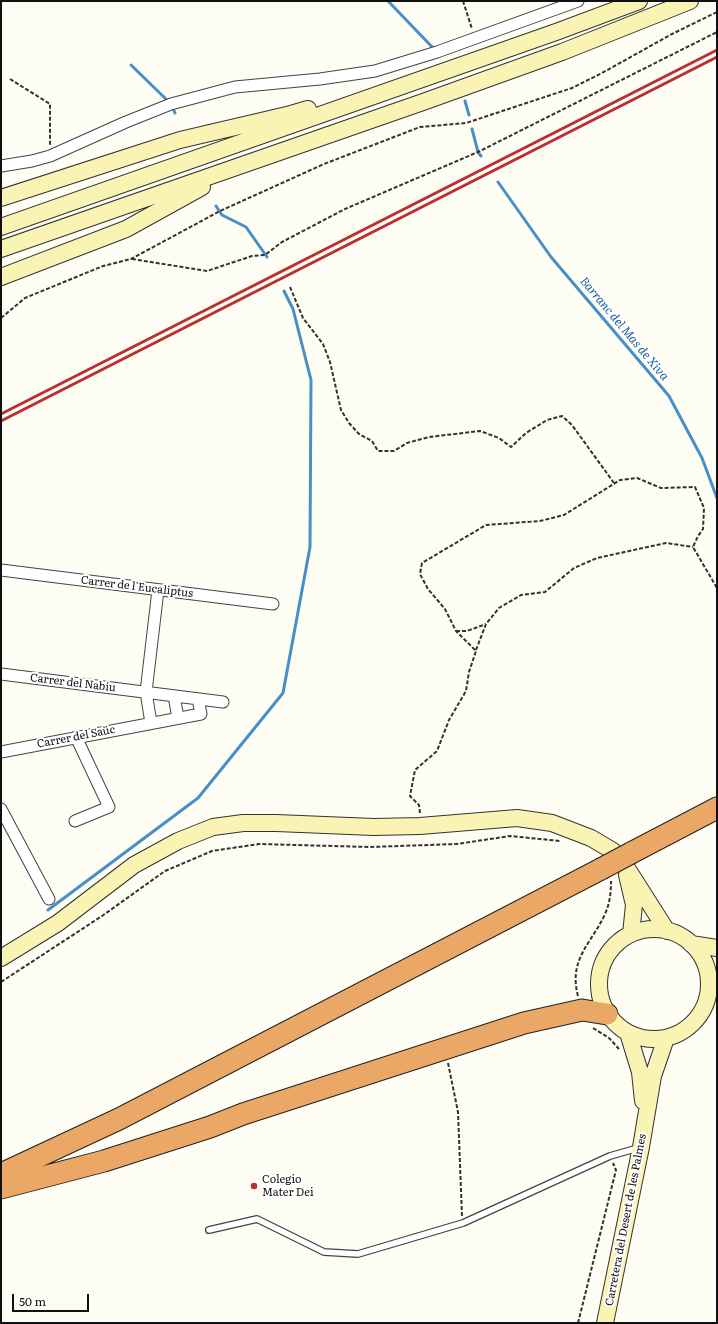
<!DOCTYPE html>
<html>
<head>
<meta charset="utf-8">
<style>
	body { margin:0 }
	#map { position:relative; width:718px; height:1324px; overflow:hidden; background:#fefdf4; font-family:Literata,serif }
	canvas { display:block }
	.frame { position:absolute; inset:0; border:2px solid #101010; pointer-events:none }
	.scale { position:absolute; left:12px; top:1294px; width:77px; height:18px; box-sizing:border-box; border:2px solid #101010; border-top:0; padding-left:5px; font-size:12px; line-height:14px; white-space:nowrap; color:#101010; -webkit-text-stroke:3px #fff; paint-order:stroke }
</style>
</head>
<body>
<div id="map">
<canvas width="718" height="1324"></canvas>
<div class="frame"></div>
<div class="scale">50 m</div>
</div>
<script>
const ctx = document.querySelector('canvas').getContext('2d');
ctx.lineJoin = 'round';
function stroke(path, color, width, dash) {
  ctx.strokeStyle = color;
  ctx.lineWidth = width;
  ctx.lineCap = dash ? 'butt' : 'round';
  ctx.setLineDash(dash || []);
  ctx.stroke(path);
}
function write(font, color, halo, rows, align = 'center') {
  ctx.font = font + ' Literata,serif';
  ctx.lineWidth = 4;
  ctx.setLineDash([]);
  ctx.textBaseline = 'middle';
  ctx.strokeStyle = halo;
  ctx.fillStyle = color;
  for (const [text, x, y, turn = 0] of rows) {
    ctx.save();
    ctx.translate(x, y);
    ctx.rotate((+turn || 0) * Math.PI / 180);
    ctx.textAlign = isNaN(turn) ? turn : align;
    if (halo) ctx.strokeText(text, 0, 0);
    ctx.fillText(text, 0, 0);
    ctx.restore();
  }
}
const stream = new Path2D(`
	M388,1L435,50
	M131,65L169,102
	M465,101L469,115
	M172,106L175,113
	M472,129L478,152L481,156
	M498,182L551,257L669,396L702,458L717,498
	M216,206L222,215L246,227L267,257
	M48,910L198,798L283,693L310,547L311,380L293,309L284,291`);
const path = new Path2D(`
	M463,1L472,29
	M10,79L50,104V146
	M132,259L207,271L252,256L265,255L282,242L345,209L478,152L717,32
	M290,287L303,318L323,344L330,362L341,410L349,423L359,434L372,441L378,451H394L407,443L429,437L480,431L499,438L511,447L526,433L547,420L562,416L572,425L614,483
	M1,318L25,298L103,266L131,259L220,211L324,164L420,127L466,123L572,88L602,73L672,34L717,12
	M456,631H467L486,624
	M476,650L486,624L499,608L521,595L545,592L574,568L597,558L666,543L693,547
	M420,813L419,805L410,796L415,770L437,751L449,720L466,691L469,672L476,651L456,631L445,609L428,589L420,574L422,563L486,525L540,521L564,515L620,480L637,478L661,488L695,487L704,508L703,529L698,536L693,547L717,588
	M1,982L102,916L165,871L212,851L259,844L370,847L457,844L510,836L560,841
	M578,996C568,959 592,943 605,914C610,903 611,892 611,881
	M593,1028L609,1038L619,1049
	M448,1063L458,1112L462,1216
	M578,1323L616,1170L613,1163`);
const lane = new Path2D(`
	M209,1230L257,1219L324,1252L358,1254L463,1223L610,1156L638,1148`);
const street = new Path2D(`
	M1,166L32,161L50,156L126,122L171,104L235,87L320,79L375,71L437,52L578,1
	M1,570L273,604
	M1,674L223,702
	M174,696L178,718
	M151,723L146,692L158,590
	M1,752L201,714L198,699
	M1,809L49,899
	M75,821L109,807L76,737`);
const secondary = new Path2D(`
	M1,198L180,140L291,114L308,109
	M1,227L556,32L639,1
	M1,249L423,102L562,52L690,1
	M1,277L126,229L202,187
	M627,875L634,905L631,934
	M599 984a55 55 0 1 1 110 0a55 55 0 1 1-110 0Z
	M691,944L717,948
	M1,958L58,923L134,865L178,841L213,827L243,823H276L374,827L420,826L517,818L552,823L591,838L613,851L625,865L667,931
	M628,1033L640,1072L643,1101
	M605,1323L641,1147L653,1076L666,1038`);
const highway = new Path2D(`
	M631,853L717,808
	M1,1174L119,1119L601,869
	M1,1188L104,1161L210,1127L243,1114L524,1023L582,1010L607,1014`);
const rail = new Path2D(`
	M1,414L717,50
	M1,421L717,57`);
const highwayBridge = new Path2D(`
	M601,869L631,853`);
const markers = [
	[254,1186,4,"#b93032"]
];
const streetNames = [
	["Carrer de l'Eucaliptus",137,587,7],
	["Carrer del Nabiu",73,683,7],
	["Carrer del Saüc",76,737,-11],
	["Carretera del Desert de les Palmes",626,1220,-79]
];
const poiNames = [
	["Colegio",262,1180],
	["Mater Dei",262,1193]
];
const waterNames = [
	["Barranc del Mas de Xiva",624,329,50]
];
stroke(stream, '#478fc6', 3);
stroke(lane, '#434343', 8);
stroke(street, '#434343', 13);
stroke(secondary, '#323232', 18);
stroke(highway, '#212121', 23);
stroke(path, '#323232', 2, [4, 2]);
stroke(lane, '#fff', 5.5);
stroke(street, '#fff', 11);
stroke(secondary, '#faf4b4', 16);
stroke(highway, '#eba765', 21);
stroke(rail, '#b93032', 3);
stroke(highwayBridge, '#212121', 23, []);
stroke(highwayBridge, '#eba765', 21);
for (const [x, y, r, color] of markers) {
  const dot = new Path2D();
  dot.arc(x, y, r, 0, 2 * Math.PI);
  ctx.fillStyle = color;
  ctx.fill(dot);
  stroke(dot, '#fff', 1.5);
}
write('11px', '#101010', '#fff', streetNames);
write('11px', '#101010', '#fff', poiNames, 'left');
write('italic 12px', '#20629c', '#fff', waterNames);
</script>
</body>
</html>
